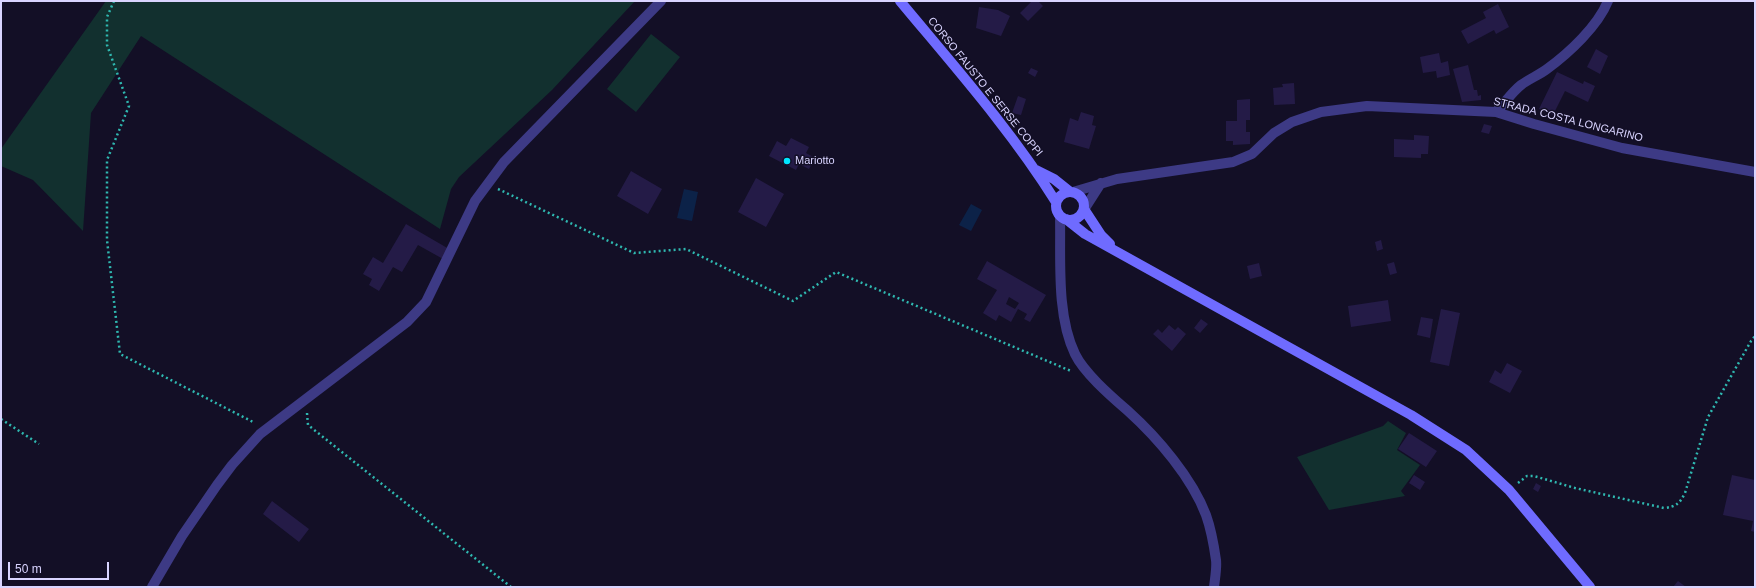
<!DOCTYPE html>
<html>
<head>
<meta charset="utf-8">
<style>
	body { margin:0 }
	#map { position:relative; width:1756px; height:588px; overflow:hidden; background:#130f26; font-family:Arial,sans-serif }
	canvas { display:block }
	.frame { position:absolute; inset:0; border:2px solid #d9d4ff; pointer-events:none }
	.scale { position:absolute; left:8px; top:562px; width:101px; height:18px; box-sizing:border-box; border:2px solid #d9d4ff; border-top:0; padding-left:5px; font-size:12px; line-height:14px; white-space:nowrap; color:#d9d4ff; -webkit-text-stroke:3px #130f26; paint-order:stroke }
</style>
</head>
<body>
<div id="map">
<canvas width="1756" height="588"></canvas>
<div class="frame"></div>
<div class="scale">50 m</div>
</div>
<script>
const ctx = document.querySelector('canvas').getContext('2d');
ctx.lineJoin = 'round';
function fillPath(path, color) {
  ctx.fillStyle = color;
  ctx.fill(path, 'evenodd');
}
function stroke(path, color, width, dash) {
  ctx.strokeStyle = color;
  ctx.lineWidth = width;
  ctx.lineCap = dash ? 'butt' : 'round';
  ctx.setLineDash(dash || []);
  ctx.stroke(path);
}
function write(font, color, halo, rows, align = 'center') {
  ctx.font = font + ' Arial,sans-serif';
  ctx.lineWidth = 3;
  ctx.setLineDash([]);
  ctx.textBaseline = 'middle';
  ctx.strokeStyle = halo;
  ctx.fillStyle = color;
  for (const [text, x, y, turn = 0] of rows) {
    ctx.save();
    ctx.translate(x, y);
    ctx.rotate((+turn || 0) * Math.PI / 180);
    ctx.textAlign = isNaN(turn) ? turn : align;
    if (halo) ctx.strokeText(text, 0, 0);
    ctx.fillText(text, 0, 0);
    ctx.restore();
  }
}
const green = new Path2D(`
	M106,1H635L552,90L459,177L451,189L440,229L141,36L91,113L83,231L33,180L1,166V149Z
	M651,34L680,57L636,112L607,89Z
	M1388,421L1406,433L1397,450L1420,465L1401,491L1405,496L1329,510L1297,457L1383,426Z`);
const water = new Path2D(`
	M684,189L698,192L692,221L677,218Z
	M971,204L982,210L971,231L959,225Z`);
const building = new Path2D(`
	M1032,1H1038L1043,6L1028,21L1020,13Z
	M1498,4L1509,27L1496,34L1494,30L1468,44L1461,31L1486,18L1483,12Z
	M979,7L998,10L1010,16L1001,36L976,28Z
	M1596,49L1608,56L1600,74L1587,67Z
	M1439,53L1441,63L1448,61L1450,75L1437,78L1436,71L1423,73L1420,57Z
	M1468,65L1474,90H1477L1478,96L1481,95V100L1462,102L1453,69Z
	M1031,68L1038,71L1035,77L1028,73Z
	M1557,72L1583,84L1584,81L1595,86L1588,102L1565,91L1553,115L1539,109Z
	M1294,83L1295,104L1274,105L1273,88L1283,87L1282,84Z
	M1018,96L1026,99L1021,115L1012,113Z
	M1250,99V120H1246V132H1250V144L1233,145V141H1226V121H1237V100Z
	M1081,112L1094,116L1092,125L1096,126L1089,149L1064,142L1070,118L1078,121Z
	M1484,124L1492,126L1489,134L1481,132Z
	M1414,135L1429,136L1428,154H1421V158L1394,157V139L1414,140Z
	M791,138L809,147L806,153L815,158L809,169L799,164L796,170L769,156L777,141L786,146Z
	M631,171L662,189L648,214L617,196Z
	M756,178L784,194L766,227L738,212Z
	M406,224L449,249L443,259L418,245L402,272L393,267L379,291L369,285L372,279L363,274L373,257L383,263Z
	M1381,240L1383,249L1377,251L1375,242Z
	M987,261L1046,295L1030,322L1024,319L1027,314L1018,309L1011,322L999,315L996,321L983,313L997,290L977,279ZM1009,297L1019,303L1015,309L1006,304Z
	M1394,262L1397,273L1390,275L1387,264Z
	M1259,263L1262,276L1250,279L1247,266Z
	M1388,300L1391,321L1351,327L1348,306Z
	M1441,309L1460,313L1449,366L1430,362Z
	M1421,317L1433,319L1430,338L1417,335Z
	M1201,319L1208,324L1200,333L1194,328Z
	M1169,325L1175,330L1178,327L1186,334L1172,351L1153,334L1158,329L1162,333Z
	M1507,363L1522,371L1510,393L1489,382L1495,370L1501,374Z
	M1409,433L1437,451L1426,467L1398,449Z
	M1414,475L1425,482L1420,490L1409,483Z
	M1732,475L1755,480V532L1751,531L1753,521L1723,515Z
	M1536,483L1541,486L1538,492L1533,489Z
	M272,501L309,529L299,542L263,514Z
	M1678,581L1686,587H1673Z`);
const path = new Path2D(`
	M114,1L107,17V45L129,106L107,160V240L120,354L255,423
	M498,189L634,253L686,249L793,301L836,272L1071,371
	M307,413L308,425L511,587
	M1,419L39,444
	M1518,483L1527,476H1534L1575,488L1664,508C1676,507 1680,503 1685,493L1708,417L1751,341L1755,336`);
const street = new Path2D(`
	M1496,112C1504,104 1512,92 1521,85C1529,79 1539,75 1547,69C1569,53 1598,26 1608,1
	M1073,192L1117,179L1233,162L1252,154L1274,133L1292,122L1321,112L1367,106L1496,112L1534,124L1622,148L1755,172
	M1085,208L1101,183
	M1060,216C1061,258 1056,315 1075,354C1084,373 1112,397 1128,411C1158,438 1192,478 1206,515C1211,529 1214,546 1216,560C1217,568 1215,578 1214,587
	M152,587L182,536L217,485L232,465L260,434L407,322L426,302L475,201L504,162L661,1`);
const secondary = new Path2D(`
	M900,1C954,66 1011,130 1056,202
	M1036,170L1054,179L1069,191
	M1056 206a14 14 0 1 1 28 0a14 14 0 1 1-28 0Z
	M1084,209L1101,235L1110,244
	M1066,219L1085,234L1411,415L1466,450L1509,490L1590,587`);
const markers = [
	[787,161,4,"#00e5ff"]
];
const streetNames = [
	["CORSO FAUSTO E SERSE COPPI",985,87,51],
	["STRADA COSTA LONGARINO",1568,120,14]
];
const poiNames = [
	["Mariotto",795,161]
];
fillPath(green, '#12302f');
fillPath(water, '#0c2248');
fillPath(building, '#241b47');
stroke(path, '#2fb8b0', 2.5, [2, 3]);
stroke(street, '#3d3a85', 10);
stroke(secondary, '#6f6bff', 10);
for (const [x, y, r, color] of markers) {
  const dot = new Path2D();
  dot.arc(x, y, r, 0, 2 * Math.PI);
  ctx.fillStyle = color;
  ctx.fill(dot);
  stroke(dot, '#130f26', 1.5);
}
write('11px', '#d9d4ff', '#130f26', streetNames);
write('11px', '#d9d4ff', '#130f26', poiNames, 'left');
</script>
</body>
</html>
